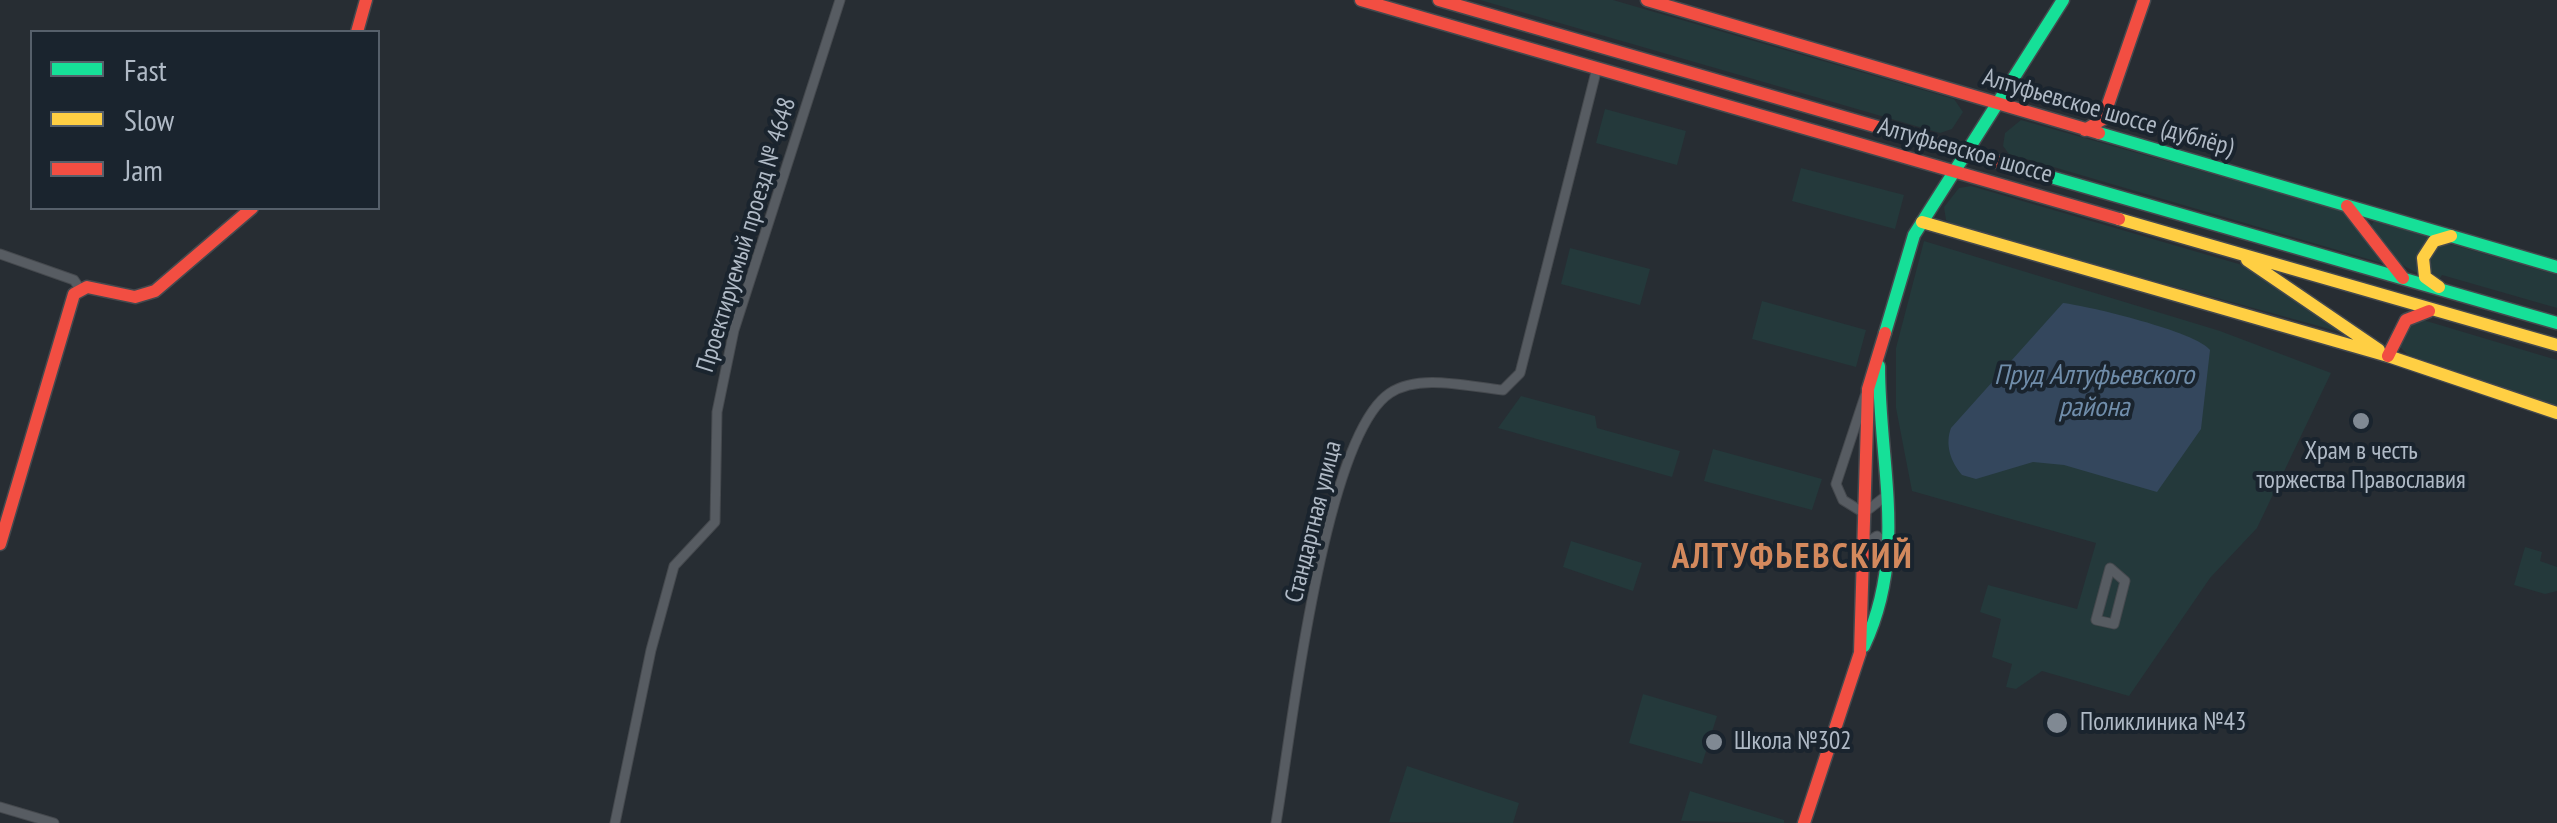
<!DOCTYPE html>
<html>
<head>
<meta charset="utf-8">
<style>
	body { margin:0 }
	#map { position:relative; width:2557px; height:823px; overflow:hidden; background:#272d33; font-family:"PT Sans Narrow",sans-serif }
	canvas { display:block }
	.legend { position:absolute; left:30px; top:30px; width:350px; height:180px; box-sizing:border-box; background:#1a242e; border:2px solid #56606b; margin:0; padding:12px 18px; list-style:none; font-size:30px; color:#b0bac6 }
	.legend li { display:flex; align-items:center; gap:20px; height:50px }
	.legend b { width:50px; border:2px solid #56606b }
</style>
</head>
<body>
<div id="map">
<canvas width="2557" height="823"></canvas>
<ul class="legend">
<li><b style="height:12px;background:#16e098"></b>Fast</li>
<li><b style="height:12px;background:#ffcf43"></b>Slow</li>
<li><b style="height:12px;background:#f24e42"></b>Jam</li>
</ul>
</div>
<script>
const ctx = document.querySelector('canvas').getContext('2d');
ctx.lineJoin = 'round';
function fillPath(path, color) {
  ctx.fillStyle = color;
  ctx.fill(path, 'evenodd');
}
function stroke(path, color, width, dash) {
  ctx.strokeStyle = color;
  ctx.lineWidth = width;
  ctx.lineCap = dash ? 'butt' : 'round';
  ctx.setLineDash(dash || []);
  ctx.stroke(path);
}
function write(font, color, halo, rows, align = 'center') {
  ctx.font = font + ' "PT Sans Narrow",sans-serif';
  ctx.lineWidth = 8;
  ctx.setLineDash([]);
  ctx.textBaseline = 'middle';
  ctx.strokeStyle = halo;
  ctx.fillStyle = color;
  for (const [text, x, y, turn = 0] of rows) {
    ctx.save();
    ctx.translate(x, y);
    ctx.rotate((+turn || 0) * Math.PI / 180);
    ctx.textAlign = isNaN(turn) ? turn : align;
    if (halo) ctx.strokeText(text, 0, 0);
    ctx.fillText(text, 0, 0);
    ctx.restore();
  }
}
const green = new Path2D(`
	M1480,0H1613L1954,99L1963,112L1952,129L1940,133Z
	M1605,109L1686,131L1677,165L1596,143Z
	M2021,120L2342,211L2385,264L2009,154L2003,146L2005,133Z
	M1801,168L1904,195L1895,229L1792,201Z
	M1971,186L2249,267L2344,333L1959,227L1946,220L1944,207L1959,188Z
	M2374,221L2432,238L2419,274L2395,261L2371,226Z
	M1924,241L2220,331L2331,373L2257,528L2210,578L2129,696L2042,671L2016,689L2006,687L2012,664L1992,657L2001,619L1980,612L1988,585L2077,609L2096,543L1912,491L1896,408V348Z
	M2443,242L2557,275V308L2442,275L2439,280L2426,266L2431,249Z
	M1570,248L1650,269L1640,305L1561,284Z
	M1762,301L1866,330L1856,367L1752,339Z
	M2423,320L2557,360V405L2408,355L2400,347V335L2414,321Z
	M1521,396L1595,416L1597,428L1680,451L1672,477L1498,428Z
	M1713,449L1822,479L1812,510L1704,481Z
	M1571,541L1642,563L1633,591L1563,567Z
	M2525,547L2542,552L2540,561L2557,567V591L2545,594L2514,585Z
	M1643,694L1717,716L1702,764L1629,743Z
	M1407,766L1519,803L1513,823L1389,822Z
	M1690,791L1784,820V823L1681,821Z`);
const water = new Path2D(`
	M2063,303C2089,306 2197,332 2210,350L2201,429L2157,492L2064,465L2033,462L1976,479L1962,475C1950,461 1945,444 1951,428Z`);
const street = new Path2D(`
	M0,254L74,280L80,289
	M1865,396L1836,484L1843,500L1864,513L1887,495
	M1864,544L1877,536L1889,546
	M2110,568L2125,581L2114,624L2096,620Z
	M0,807L54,823
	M615,823L651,650L674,566L715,522L717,412L734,330L840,0
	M1276,823C1291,737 1323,437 1390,393C1420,373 1469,387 1503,390L1520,373L1597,68`);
const fast = new Path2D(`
	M2099,133L2557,267
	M2023,169L2557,323
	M1885,333L1914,235L2063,0
	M1864,646C1908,552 1879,465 1879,366`);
const slow = new Path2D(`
	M2119,219L2557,345
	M1922,222L2388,356L2557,413
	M2247,260L2379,350
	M2439,287L2425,277L2423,258L2434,241L2451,236`);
const jam = new Path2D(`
	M1361,0L2119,219
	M1439,0L2023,169
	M1647,0L2099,133
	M357,32L366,0
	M2085,130L2103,119L2144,0
	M2347,206L2403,278
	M2388,356L2406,320L2429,311
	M0,544L74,294L87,287L135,297L155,291L252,208
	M1804,823L1860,653L1868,389L1885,333`);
const markers = [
	[2361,421,10,"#808993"],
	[2057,723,12,"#808993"],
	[1714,742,10,"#808993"]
];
const streetNames = [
	["Алтуфьевское шоссе (дублёр)",2108,113,16],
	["Алтуфьевское шоссе",1965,151,16],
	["Проектируемый проезд № 4648",747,235,-73],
	["Стандартная улица",1314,522,-76]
];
const poiNames = [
	["Храм в честь",2361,452,"center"],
	["торжества Православия",2361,481,"center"],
	["Поликлиника №43",2080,723],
	["Школа №302",1734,742]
];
const waterNames = [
	["Пруд Алтуфьевского",2094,376],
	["района",2094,408]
];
const districtNames = [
	["АЛТУФЬЕВСКИЙ",1793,558]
];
fillPath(green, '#24393b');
fillPath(water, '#34475d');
stroke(street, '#45494e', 11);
stroke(fast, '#45494e', 15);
stroke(slow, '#45494e', 15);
stroke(jam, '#45494e', 15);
stroke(street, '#575c62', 9);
stroke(fast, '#16e098', 12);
stroke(slow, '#ffcf43', 12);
stroke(jam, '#f24e42', 12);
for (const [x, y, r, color] of markers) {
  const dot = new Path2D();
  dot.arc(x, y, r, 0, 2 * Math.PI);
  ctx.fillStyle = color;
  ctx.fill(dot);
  stroke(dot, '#1a242e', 4);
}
write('25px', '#b0bac6', '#1a242e', streetNames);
write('25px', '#b0bac6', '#1a242e', poiNames, 'left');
write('italic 28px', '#708daa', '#1a242e', waterNames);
ctx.letterSpacing = '2.5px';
write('bold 35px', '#d3895d', '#1a242e', districtNames);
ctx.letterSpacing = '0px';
</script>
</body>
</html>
